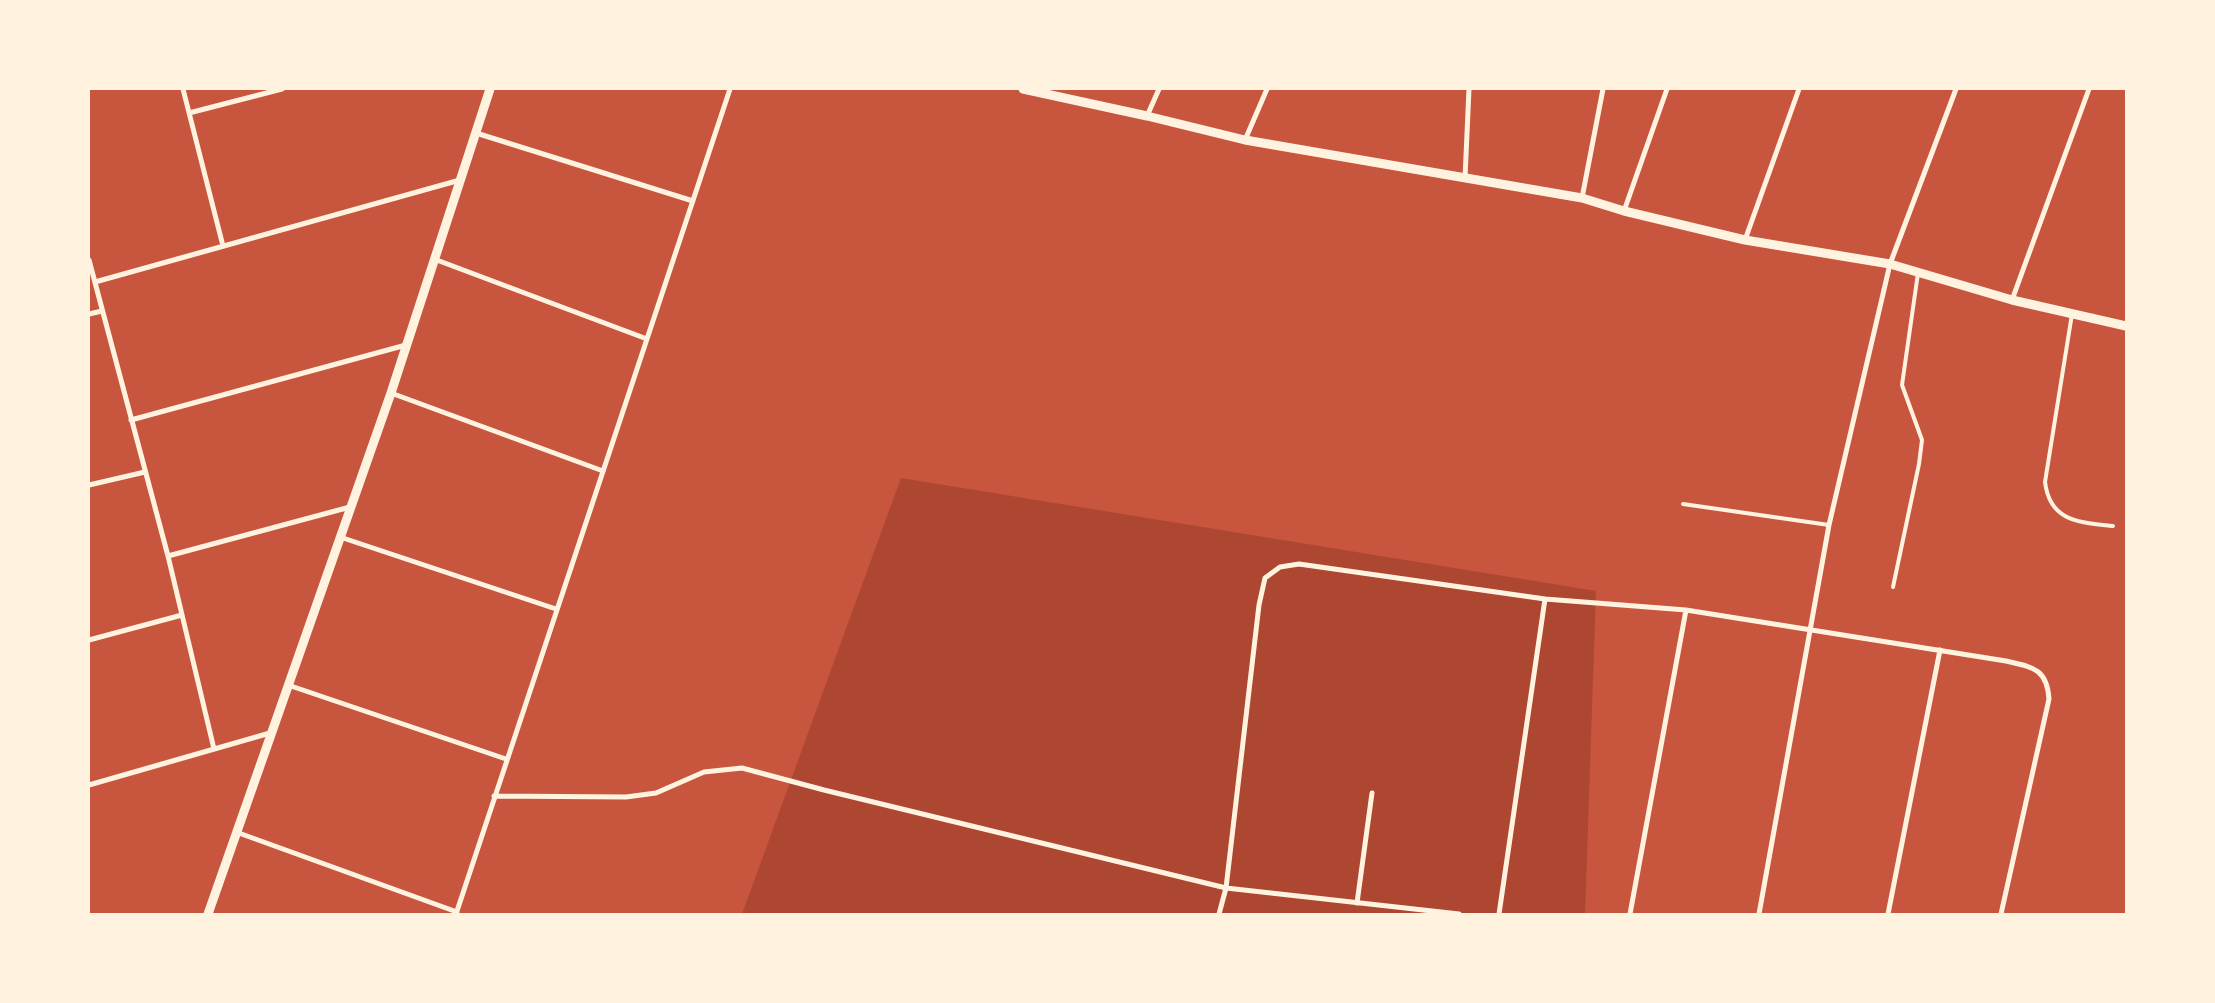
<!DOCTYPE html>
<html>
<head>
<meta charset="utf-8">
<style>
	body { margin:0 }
	#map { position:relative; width:2215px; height:1003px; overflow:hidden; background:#c8553d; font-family:"Open Sans",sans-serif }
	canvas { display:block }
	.frame { position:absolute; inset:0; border:90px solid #fff3e0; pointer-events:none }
</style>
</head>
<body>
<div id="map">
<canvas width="2215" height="1003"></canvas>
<div class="frame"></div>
</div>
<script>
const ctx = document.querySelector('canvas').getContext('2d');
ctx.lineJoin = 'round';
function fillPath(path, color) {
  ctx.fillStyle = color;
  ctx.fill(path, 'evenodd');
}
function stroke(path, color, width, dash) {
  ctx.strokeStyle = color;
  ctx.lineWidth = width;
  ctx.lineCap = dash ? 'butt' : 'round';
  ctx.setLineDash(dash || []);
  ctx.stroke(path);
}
const green = new Path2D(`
	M901,478L1596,591L1585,914H742Z`);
const service = new Path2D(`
	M2072,314L2045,482C2050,522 2079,522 2113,526
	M1683,504L1829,525
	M1893,587L1919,464L1922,440L1902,385L1918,273`);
const minor = new Path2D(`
	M183,89L223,246
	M189,113L282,89
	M1147,116L1159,89
	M476,133L693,201
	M1245,140L1267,89
	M1465,178L1469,89
	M1582,198L1603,89
	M1624,211L1667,89
	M1745,240L1799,89
	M434,259L647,339
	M89,260L168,556L214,749
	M95,282L460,180
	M2012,300L2089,89
	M89,314L102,311
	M391,393L603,471
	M131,420L406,345
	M89,485L145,472
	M340,537L556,609
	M168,556L350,507
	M89,640L182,615
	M288,685L506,759
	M89,785L270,733
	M494,796L626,797L656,793L704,772L742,768L824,790L1226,888L1459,914
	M236,832L457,912
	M1357,903L1372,793
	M456,914L730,89
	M1219,914L1226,888L1259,605L1265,578L1280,567L1299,564L1545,599L1686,610L2006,661C2032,667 2047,668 2049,699L2001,914
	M1499,914L1545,599
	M1630,914L1686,610
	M1759,914L1829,525L1890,264L1956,89
	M1888,914L1940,650`);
const tertiary = new Path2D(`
	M1023,89L1147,116L1245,140L1582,198L1624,211L1745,240L1890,264L2012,300L2126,326
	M208,914L391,393L490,89`);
fillPath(green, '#ae4732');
stroke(service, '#fff3e0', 4);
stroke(minor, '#fff3e0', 5);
stroke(tertiary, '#fff3e0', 9);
</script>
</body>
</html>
